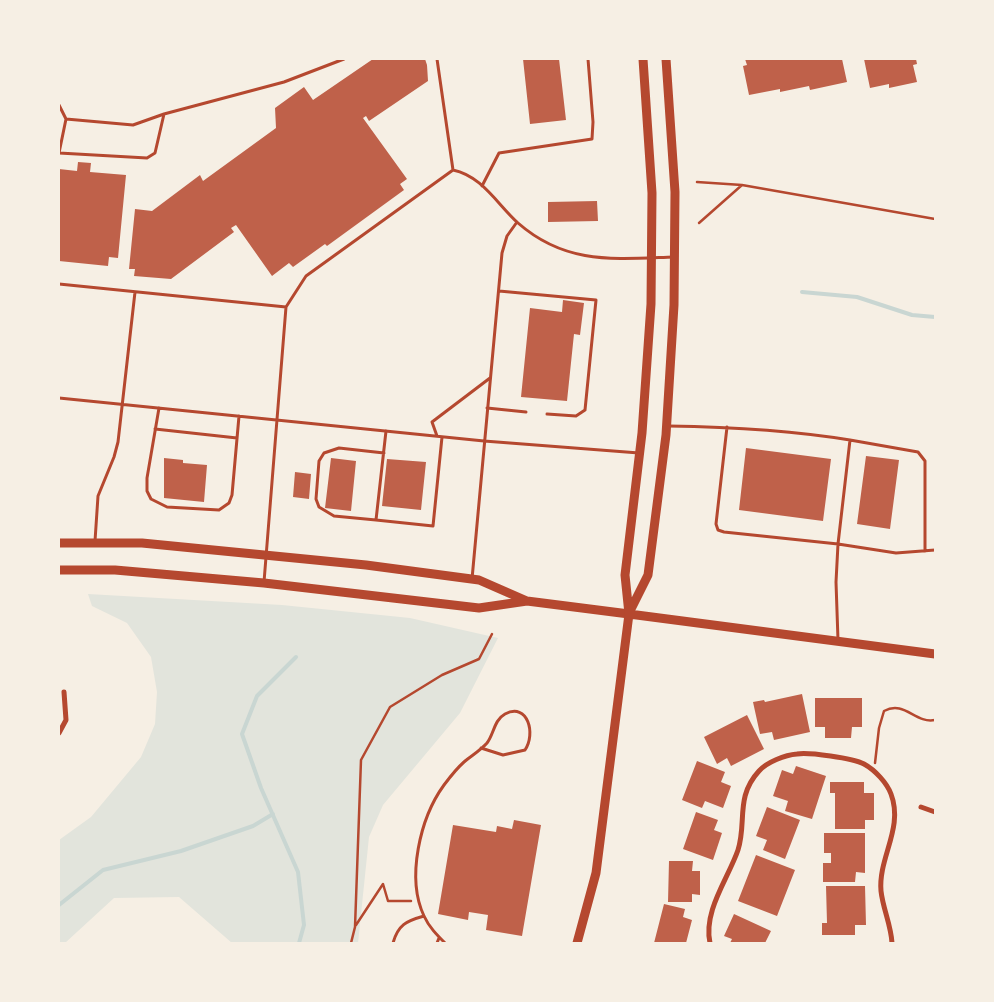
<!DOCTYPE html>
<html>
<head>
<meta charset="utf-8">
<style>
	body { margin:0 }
	#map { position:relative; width:994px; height:1002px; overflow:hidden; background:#f6efe4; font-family:"Source Sans 3",sans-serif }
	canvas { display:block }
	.frame { position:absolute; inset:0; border:60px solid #f6efe4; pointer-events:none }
</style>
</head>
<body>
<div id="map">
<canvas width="994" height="1002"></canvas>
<div class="frame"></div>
</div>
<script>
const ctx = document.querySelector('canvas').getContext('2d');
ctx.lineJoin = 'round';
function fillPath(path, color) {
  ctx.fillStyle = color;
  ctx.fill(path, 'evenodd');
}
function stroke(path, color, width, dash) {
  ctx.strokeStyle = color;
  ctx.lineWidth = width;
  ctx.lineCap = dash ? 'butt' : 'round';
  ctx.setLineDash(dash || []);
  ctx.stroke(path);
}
const green = new Path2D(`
	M88,594L282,605L410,618L498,638L460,713L383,805L369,837L358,943H232L179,897L114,898L65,943H59V840L91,817L141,757L155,724L157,692L151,657L127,623L92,606Z`);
const stream = new Path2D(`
	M802,292L857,297L912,315L935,317
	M296,657L257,696L242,734L261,788L298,872L304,925L299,943
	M59,905L103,870L181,851L253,826L273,814`);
const building = new Path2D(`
	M373,59H425L427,65L428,81L369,121L366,116L363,118L407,179L400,184L404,190L327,246L325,244L293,267L289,263L272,276L236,225L231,228L234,232L171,279L134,276L135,269H129L135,209L152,211L200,175L203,181L276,128L275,108L304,87L313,100Z
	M523,59H559L566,120L530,124Z
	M745,59H842L847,82L810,90L809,86L780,92V89L749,95L743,66L747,65Z
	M864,59H916L917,64L913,65L917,82L889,88V84L870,88Z
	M78,162L91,163L90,172L126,175L118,258L109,257L108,266L59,261V169L77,171Z
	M597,201L598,221L548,222V202Z
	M563,300L584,303L580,335L574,334L567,401L521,397L530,308L562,312Z
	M746,448L831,459L823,521L739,510Z
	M866,456L899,460L890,529L857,524Z
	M164,458L183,460V463L207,465L204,502L164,498Z
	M331,458L356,461L351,511L325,508Z
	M387,459L426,462L421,510L382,506Z
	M295,472L311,474L309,499L293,497Z
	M802,694L810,732L774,740L772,732L760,734L753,702L764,700L765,702Z
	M815,698H862V727H852L851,738H825V727H815Z
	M747,715L764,749L731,766L727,758L717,764L704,737Z
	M697,761L725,772L721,782L731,786L723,808L705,801L702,808L682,800Z
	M796,766L826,776L812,819L785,811L788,801L773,796L782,770L793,774Z
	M830,782H864V793H874V820H865V829H835V793H830Z
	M767,807L800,820L785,859L763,850L767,840L756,836Z
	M696,812L718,820L714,830L722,833L713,860L683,849Z
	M514,820L541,825L522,936L486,930L488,915L469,912L468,920L438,914L453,825L496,832L497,826L512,829Z
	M824,833H865V873L856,872L855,882H823V863H831V853H824Z
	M756,855L795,870L777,916L738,901Z
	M669,861H693L692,871H700V895L692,894V902H668Z
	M826,886H865L866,925H855V935H822V923H827Z
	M664,904L685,909L683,917L692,920L686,943H654Z
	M734,914L771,931L765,943H730L732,939L724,936Z`);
const path = new Path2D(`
	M697,182L742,185L935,219
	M699,223L742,185
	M875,763L879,728L884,711C905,700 915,724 935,720
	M356,925L383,884L388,901H411
	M351,943L355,927L361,760L390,707L442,675L479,659L492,634`);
const service = new Path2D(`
	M437,59L453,170
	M59,105L66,119L133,125L164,114L284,82L344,59
	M59,153L147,158L155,153L164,114
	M59,153L66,119
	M482,186L499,153L592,139L593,122L588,59
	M59,284L286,307L264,582
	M499,291L596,300L585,410L576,416L547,414
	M286,307L306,276L453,170C482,176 497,204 518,223C566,265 614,259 674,257
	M59,398L484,441L639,453
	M159,408L147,478V491L151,499L167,507L219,510L229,503L232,495L239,416
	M487,408L526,412
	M668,426C730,427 789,430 850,440L838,544L724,532L718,530L716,524L727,427
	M155,429L237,438
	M386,431L376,520L433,526L442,437
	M437,436L432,422L490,378
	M850,440L918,452L925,461V551
	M376,520L334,516L319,507L316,499L319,461L324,453L339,448L384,453
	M95,541L98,496L114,457L118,442L135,292
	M472,579L502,253L507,236L517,222
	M838,640L836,582L838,544L896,553L935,550
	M393,943C398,925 406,921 424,916
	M437,943L439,938
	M445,943C437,935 429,927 424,916C406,878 420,818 444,785C450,777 456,769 464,762C471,756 481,750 487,743C494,734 494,720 505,714C528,702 536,734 525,750L503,755L481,748`);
const minor = new Path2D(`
	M59,733L66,720L64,692
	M921,807L935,812
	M710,943C703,911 728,879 738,850C747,822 735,797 759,771C767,762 785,755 797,754C808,752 853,758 864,764C875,770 887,783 891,794C904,828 878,858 881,891C883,909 891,925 892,943`);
const secondary = new Path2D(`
	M59,543H142L366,565L479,580L527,601
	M59,570H115L264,583L479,608L527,601L629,614`);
const primary = new Path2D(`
	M629,613L648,575L666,435L674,305L675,192L666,59
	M629,614L935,654
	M577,943L596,873L629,614L625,575L642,433L651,304L652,193L643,59`);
fillPath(green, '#e2e4dc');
stroke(stream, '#c9d6d2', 4);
fillPath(building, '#bf614a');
stroke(path, '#b5482f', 2.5);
stroke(service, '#b5482f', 3);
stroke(minor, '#b5482f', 5);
stroke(secondary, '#b5482f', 9);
stroke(primary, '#b5482f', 9);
</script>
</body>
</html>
